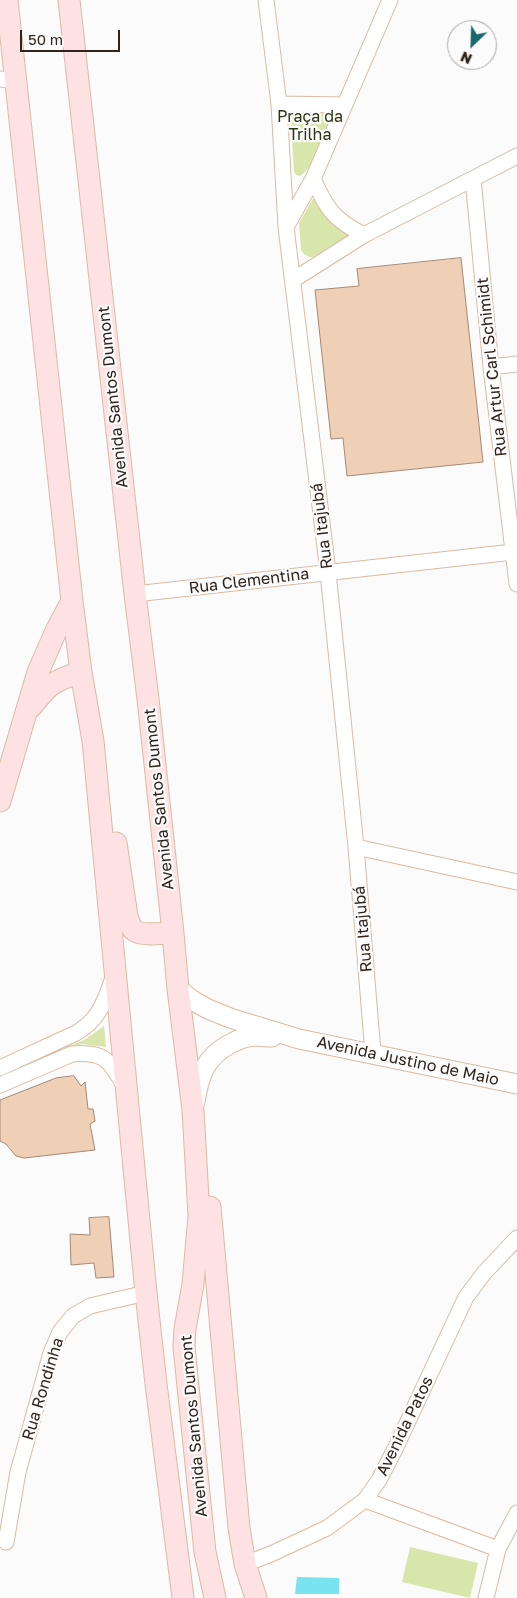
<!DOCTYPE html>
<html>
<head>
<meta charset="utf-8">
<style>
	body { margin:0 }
	#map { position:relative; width:517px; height:1598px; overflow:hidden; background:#fbfbfb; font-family:"Golos Text",sans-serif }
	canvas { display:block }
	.north { position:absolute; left:447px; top:20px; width:50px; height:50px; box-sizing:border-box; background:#fbfbfb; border:1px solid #a9a5a1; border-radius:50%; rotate:204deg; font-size:14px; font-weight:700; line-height:20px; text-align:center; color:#2f231a }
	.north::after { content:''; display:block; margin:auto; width:18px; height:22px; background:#1c6870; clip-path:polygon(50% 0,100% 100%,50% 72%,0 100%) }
	.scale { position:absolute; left:20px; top:30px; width:100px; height:22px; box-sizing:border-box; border:2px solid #2f231a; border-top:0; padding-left:6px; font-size:15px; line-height:18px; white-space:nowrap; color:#2f231a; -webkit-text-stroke:4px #fbfbfb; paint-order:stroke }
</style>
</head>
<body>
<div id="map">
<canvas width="517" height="1598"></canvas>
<div class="north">N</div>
<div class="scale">50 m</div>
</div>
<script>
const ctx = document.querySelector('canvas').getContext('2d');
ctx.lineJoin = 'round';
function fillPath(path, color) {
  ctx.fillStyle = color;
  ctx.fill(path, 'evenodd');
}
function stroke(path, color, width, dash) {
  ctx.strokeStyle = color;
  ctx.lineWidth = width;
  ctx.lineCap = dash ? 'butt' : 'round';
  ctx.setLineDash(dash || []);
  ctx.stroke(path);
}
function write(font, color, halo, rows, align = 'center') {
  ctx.font = font + ' "Golos Text",sans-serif';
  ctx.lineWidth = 4.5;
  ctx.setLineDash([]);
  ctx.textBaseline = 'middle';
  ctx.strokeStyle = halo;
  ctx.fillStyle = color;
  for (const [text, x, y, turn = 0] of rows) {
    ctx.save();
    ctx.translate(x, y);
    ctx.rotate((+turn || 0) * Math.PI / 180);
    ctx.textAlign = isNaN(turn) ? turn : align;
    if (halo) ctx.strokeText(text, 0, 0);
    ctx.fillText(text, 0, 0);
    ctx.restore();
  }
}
const green = new Path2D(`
	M290,108H337C330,124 315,168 300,176L296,175L294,172Z
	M314,197L350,235L313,257H309L304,254L301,250L299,223Z
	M104,1026L106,1047L82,1044L49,1054L84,1040Z
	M410,1547L478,1563L470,1598L402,1582Z`);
const water = new Path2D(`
	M297,1577L339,1578V1594H295Z`);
const building = new Path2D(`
	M461,258L483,462L347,476L343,438L331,439L315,290L359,286L357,269Z
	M74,1076L81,1086L85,1082L88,1109H93L95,1121L90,1124L95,1150L24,1158L16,1156L6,1144L0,1141V1100L56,1078Z
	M109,1217L114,1277L96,1278L94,1263L71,1265L70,1234L90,1235L89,1218Z`);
const minor = new Path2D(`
	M266,0L279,104L286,227L328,572L356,847L373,1053
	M0,79L15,81
	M279,104L344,105
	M313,179C327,209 334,220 364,235
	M473,179L491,367L517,584
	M286,227L313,179L390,0
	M293,280L364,235L517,156
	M491,367L517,364
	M135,594L513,552
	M356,847L517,882
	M0,1068L76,1033C100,1019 104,1002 113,978
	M0,1085L72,1054C102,1051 109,1059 123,1084
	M365,1500L498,1549
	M6,1542L18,1472L51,1353L60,1332L73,1316L90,1306L146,1293
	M245,1564L271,1554L327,1528L365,1500L379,1480L395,1449L466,1297L484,1273L517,1238
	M486,1598L498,1549L517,1513`);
const tertiary = new Path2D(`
	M178,989L192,1000L208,1009L230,1018L299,1039L517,1084
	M195,1102C199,1076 205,1057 230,1044C237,1040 245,1037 253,1036C259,1036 266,1037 272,1037`);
const secondary = new Path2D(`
	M7,0L72,601L81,672L93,741L146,1293L156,1384L183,1598
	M69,0L135,594L148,699L173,933L178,989L193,1110L199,1216L193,1284L185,1329L184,1347L205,1552L215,1598
	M31,707C49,684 53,681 81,672
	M0,801L38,672L56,631L72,601
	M116,843L127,916C129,921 130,928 135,931C143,936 164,933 173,933
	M210,1207L239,1528L245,1564L256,1598`);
const parkNames = [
	["Praça da",310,117],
	["Trilha",310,135]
];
const streetNames = [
	["Rua Artur Carl Schimidt",492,367,-96],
	["Avenida Santos Dumont",113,397,-96],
	["Rua Itajubá",322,526,-97],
	["Rua Clementina",249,581,-7],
	["Avenida Santos Dumont",159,799,-96],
	["Rua Itajubá",363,929,-95],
	["Avenida Justino de Maio",408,1061,12],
	["Rua Rondinha",43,1389,-73],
	["Avenida Santos Dumont",194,1426,-95],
	["Avenida Patos",405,1426,-64]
];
fillPath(green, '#d8e6ac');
fillPath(water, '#79e3ef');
fillPath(building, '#f0cfb7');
stroke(building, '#a78872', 1);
stroke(minor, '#dabaa2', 17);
stroke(tertiary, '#dabaa2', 21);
stroke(secondary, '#dabaa2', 23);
stroke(minor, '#fff', 15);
stroke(tertiary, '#fff', 19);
stroke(secondary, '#fee2e3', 21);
write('16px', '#2d3414', '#fbfbfb', parkNames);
write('16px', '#2f231a', '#fbfbfb', streetNames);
</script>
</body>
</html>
